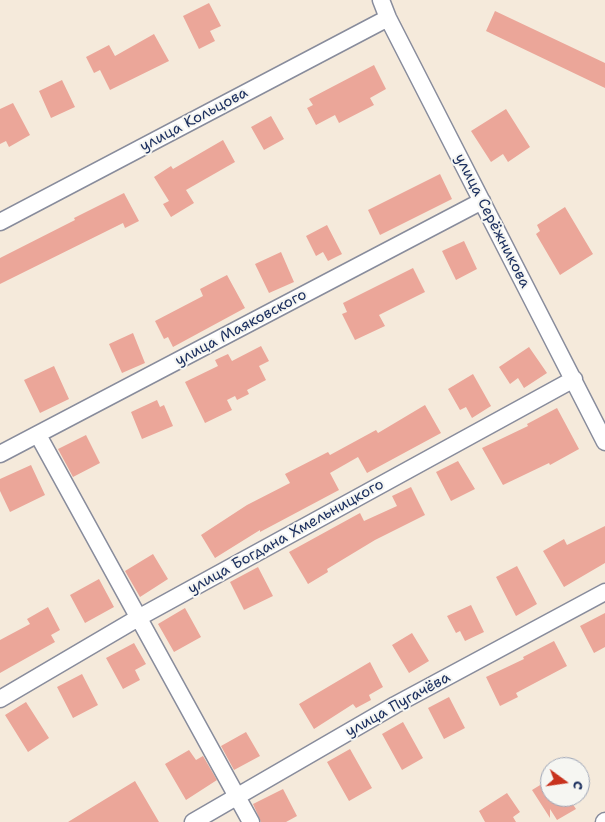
<!DOCTYPE html>
<html>
<head>
<meta charset="utf-8">
<style>
	body { margin:0 }
	#map { position:relative; width:605px; height:822px; overflow:hidden; background:#f5eadb; font-family:"Shantell Sans",sans-serif }
	canvas { display:block }
	.north { position:absolute; left:540px; top:757px; width:50px; height:50px; box-sizing:border-box; background:#f6f6f2; border:1px solid #9ea6b7; border-radius:50%; rotate:104deg; font-size:14px; font-weight:700; line-height:20px; text-align:center; color:#1b2f5e }
	.north::after { content:''; display:block; margin:auto; width:18px; height:22px; background:#c8321e; clip-path:polygon(50% 0,100% 100%,50% 72%,0 100%) }
</style>
</head>
<body>
<div id="map">
<canvas width="605" height="822"></canvas>
<div class="north">С</div>
</div>
<script>
const ctx = document.querySelector('canvas').getContext('2d');
ctx.lineJoin = 'round';
function fillPath(path, color) {
  ctx.fillStyle = color;
  ctx.fill(path, 'evenodd');
}
function stroke(path, color, width, dash) {
  ctx.strokeStyle = color;
  ctx.lineWidth = width;
  ctx.lineCap = dash ? 'butt' : 'round';
  ctx.setLineDash(dash || []);
  ctx.stroke(path);
}
function write(font, color, halo, rows, align = 'center') {
  ctx.font = font + ' "Shantell Sans",sans-serif';
  ctx.lineWidth = 4;
  ctx.setLineDash([]);
  ctx.textBaseline = 'middle';
  ctx.strokeStyle = halo;
  ctx.fillStyle = color;
  for (const [text, x, y, turn = 0] of rows) {
    ctx.save();
    ctx.translate(x, y);
    ctx.rotate((+turn || 0) * Math.PI / 180);
    ctx.textAlign = isNaN(turn) ? turn : align;
    if (halo) ctx.strokeText(text, 0, 0);
    ctx.fillText(text, 0, 0);
    ctx.restore();
  }
}
const building = new Path2D(`
	M209,3L221,26L210,31L215,41L199,49L183,16Z
	M495,11L605,63V88L486,31Z
	M154,34L169,61L110,90L100,70L94,73L86,57L109,45L115,56Z
	M374,65L386,89L370,98L374,105L339,123L335,115L316,125L307,108L313,105L309,99Z
	M62,80L75,107L51,118L39,91Z
	M13,103L30,135L9,147L6,141L0,144V109Z
	M506,109L530,147L508,162L503,154L491,162L471,131Z
	M271,116L284,139L264,150L251,127Z
	M223,140L235,162L186,190L194,203L171,217L163,204L169,201L154,177L171,166L173,169Z
	M440,174L452,199L380,235L368,210Z
	M124,193L139,221L125,228L123,223L0,284V258L75,220L74,218Z
	M565,207L593,254L560,275L536,234L540,231L537,225Z
	M327,225L342,254L328,261L323,252L316,256L306,236Z
	M464,241L477,269L456,280L442,251Z
	M281,252L294,282L269,293L255,264Z
	M413,268L425,292L379,315L385,326L355,340L342,314L347,312L343,303Z
	M227,275L245,308L173,347L168,337L164,339L155,321L203,296L200,289Z
	M133,333L145,363L122,373L109,344Z
	M261,346L269,361L259,366L266,380L247,390L249,394L237,400L235,396L227,400L232,410L205,423L185,382L218,366L215,360L228,354L232,361Z
	M529,347L547,373L524,388L518,378L510,384L499,367Z
	M54,366L69,399L40,413L24,380Z
	M473,374L491,406L472,418L466,407L460,410L448,389Z
	M157,400L160,407L164,405L173,426L142,439L131,412Z
	M425,405L441,433L367,473L358,457L330,473L339,490L260,532V530L215,558L201,535L247,505L290,483L285,474L328,452L330,455L376,430L378,433Z
	M557,408L579,449L550,465L549,463L503,485L482,448L528,426L527,424Z
	M86,435L100,463L73,477L58,449Z
	M458,461L475,489L451,501L436,472Z
	M31,465L45,495L10,512L0,491V479Z
	M411,487L425,515L375,540L327,569L328,572L308,584L289,552L360,513L364,521L397,506L392,496Z
	M605,526V563L564,587L543,551L564,539L567,545Z
	M153,554L168,579L140,597L125,571Z
	M517,566L537,604L516,616L496,577Z
	M258,567L273,596L244,610L230,582Z
	M99,579L114,607L85,623L70,595Z
	M471,605L484,632L465,641L460,631L456,633L447,616Z
	M48,607L60,630L51,635L55,642L0,673V640L30,624L27,619Z
	M185,608L201,637L174,652L158,624Z
	M605,613V647L594,653L580,626Z
	M412,633L429,661L409,673L392,645Z
	M554,641L567,666L516,693L518,697L500,706L486,677L524,659L523,657Z
	M134,643L146,664L135,670L140,680L123,689L106,658Z
	M370,662L383,687L369,695L371,700L356,708L353,704L314,729L299,704Z
	M82,674L98,705L73,718L57,687Z
	M449,697L465,728L444,739L428,708Z
	M26,702L49,738L28,752L5,715Z
	M403,722L423,758L402,770L382,734Z
	M246,732L260,756L234,770L221,746Z
	M350,749L372,788L349,801L327,762Z
	M189,750L196,760L203,756L217,780L186,800L165,764Z
	M550,779V797H568L576,809L557,820L550,809V818L532,790Z
	M135,781L159,822H68L99,803Z
	M283,789L297,816L286,822H261L253,804Z
	M507,793L520,812L513,817L516,822H485L479,811Z`);
const minor = new Path2D(`
	M381,0L388,18L605,442
	M0,222L388,18
	M38,435L251,822
	M0,454L482,201
	M0,699L138,618L574,379
	M193,822L395,705L605,592
	M604,822L605,821`);
const streetNames = [
	["улица Кольцова",194,120,-28],
	["улица Серёжникова",492,221,63],
	["улица Маяковского",241,328,-28],
	["улица Богдана Хмельницкого",286,537,-29],
	["улица Пугачёва",398,705,-29]
];
fillPath(building, '#eba699');
stroke(minor, '#888c9c', 19);
stroke(minor, '#fff', 16);
write('15px', '#1b2f5e', '#f6f6f2', streetNames);
</script>
</body>
</html>
